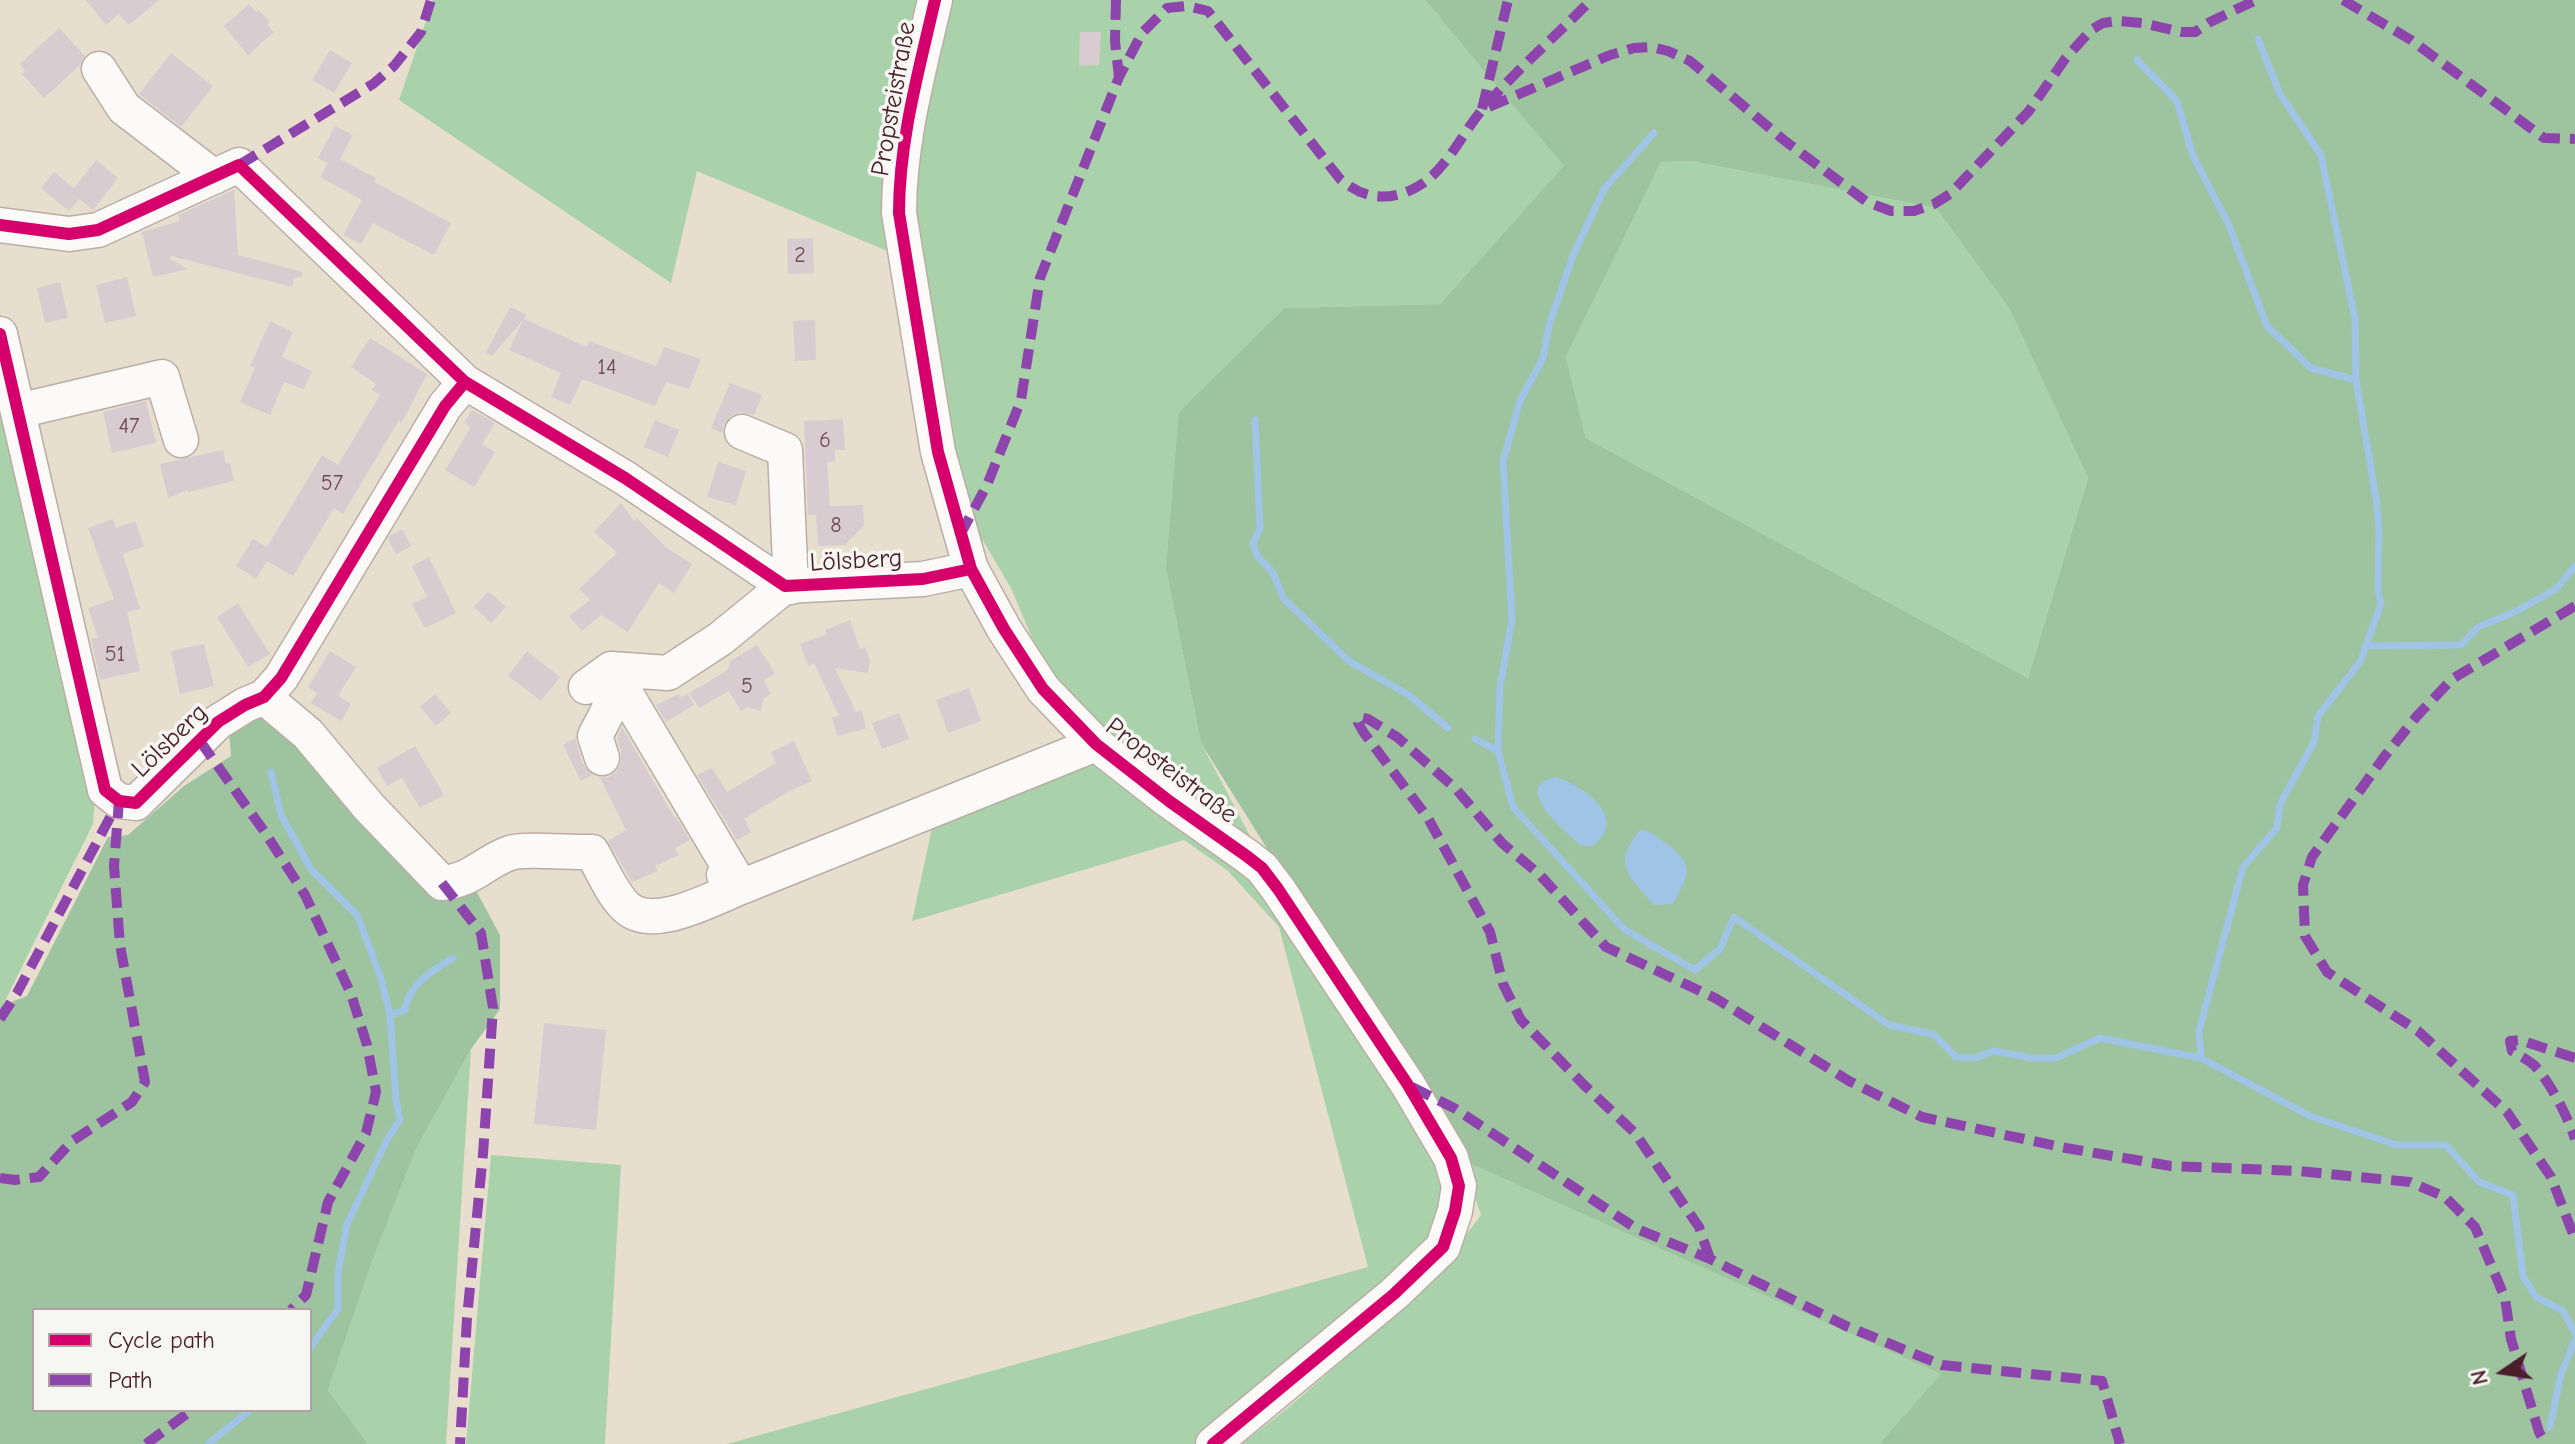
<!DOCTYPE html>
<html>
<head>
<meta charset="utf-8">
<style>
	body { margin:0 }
	#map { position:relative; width:2575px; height:1444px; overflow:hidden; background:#e8dece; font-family:"Comic Neue",sans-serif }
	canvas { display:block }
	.legend { position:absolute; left:32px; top:1308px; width:280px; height:104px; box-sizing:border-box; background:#f6f6f2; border:2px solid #b1a0a2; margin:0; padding:10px 14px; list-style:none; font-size:24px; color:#4a1f2b }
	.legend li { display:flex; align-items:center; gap:16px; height:40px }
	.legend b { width:40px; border:2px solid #b1a0a2 }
	.north { position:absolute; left:2463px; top:1332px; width:80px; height:80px; -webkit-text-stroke:6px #f6f6f2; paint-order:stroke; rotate:257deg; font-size:22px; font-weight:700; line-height:32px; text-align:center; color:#4a1f2b }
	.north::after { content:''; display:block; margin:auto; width:28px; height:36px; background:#4a1f2b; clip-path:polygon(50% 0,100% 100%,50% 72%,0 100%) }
</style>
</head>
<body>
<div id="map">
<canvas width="2575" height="1444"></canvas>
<ul class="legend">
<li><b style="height:10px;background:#d6006c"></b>Cycle path</li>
<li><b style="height:10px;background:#8e44ad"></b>Path</li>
</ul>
<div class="north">N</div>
</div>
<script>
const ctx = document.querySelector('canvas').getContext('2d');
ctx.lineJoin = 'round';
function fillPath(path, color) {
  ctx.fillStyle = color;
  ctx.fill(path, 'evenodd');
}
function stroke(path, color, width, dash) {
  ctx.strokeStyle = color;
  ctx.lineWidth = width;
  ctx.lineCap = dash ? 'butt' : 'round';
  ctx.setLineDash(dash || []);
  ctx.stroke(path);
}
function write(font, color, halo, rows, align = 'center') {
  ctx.font = font + ' "Comic Neue",sans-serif';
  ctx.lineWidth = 7;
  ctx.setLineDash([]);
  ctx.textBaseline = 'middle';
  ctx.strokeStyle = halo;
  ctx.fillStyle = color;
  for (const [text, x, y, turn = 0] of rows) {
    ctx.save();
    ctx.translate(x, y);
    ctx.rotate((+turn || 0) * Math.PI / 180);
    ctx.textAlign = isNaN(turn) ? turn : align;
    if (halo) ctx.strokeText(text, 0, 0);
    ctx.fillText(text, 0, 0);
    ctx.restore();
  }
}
const green = new Path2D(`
	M433,0H1425L1565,166L1440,304L1285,308L1166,569L1201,743L1278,889L1124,756L1042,662L1011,588L963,507L915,246L885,250L697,171L671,283L399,100Z
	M1691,161L1936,208L2009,308L2088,478L2028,678L1586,438L1566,357L1661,162Z
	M0,374L95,798L93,824L3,1005L0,1006Z
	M1089,761L1115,782L1237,865L1269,902L1445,1168L1447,1204L1394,1294L1213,1444H727L1368,1267L1279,927L1228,871L1184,840L912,921L934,819Z
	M471,1049L446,1444H368L328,1390L372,1262L416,1149Z
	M491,1155L621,1165L605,1444H466Z
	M1462,1160L1942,1374L1879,1444H1242L1289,1407L1429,1285L1481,1215Z`);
const forest = new Path2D(`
	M1425,0H2575V1444H1879L1941,1374L1462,1160L1201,743L1166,569L1179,412L1285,308L1440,304L1564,166ZM1691,161L1936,208L2009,308L2088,478L2028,678L1586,438L1566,357L1661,162Z
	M264,711L474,887L500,935V1009L471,1049L416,1149L372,1262L328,1390L368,1444H0V1006L27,996L108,837L128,835L184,786L231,756L229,731ZM34,1310H310V1410H34Z`);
const water = new Path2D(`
	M1556,777C1583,786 1630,817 1593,846H1581C1568,833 1508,786 1556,777Z
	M1640,830C1650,831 1655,836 1663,841C1695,863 1691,873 1673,904L1654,905C1630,876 1611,866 1640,830Z`);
const stream = new Path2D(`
	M2137,60L2177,101L2193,156L2228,223L2267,326L2311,368L2356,380
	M1255,420L1260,529L1253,543L1257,556L1272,571L1284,599L1349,661L1409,695L1448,728
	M2366,646L2461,645L2478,627L2517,611L2556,589L2575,566
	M1475,739L1498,751L1513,807L1624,929L1695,970L1720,949L1734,917L1889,1025L1933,1034L1956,1057L1975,1058L1993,1051L2032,1058H2056L2100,1038L2201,1058L2310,1116L2397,1145H2446L2479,1182L2513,1195L2523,1276L2536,1297L2563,1311L2575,1333
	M1498,751L1500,687L1512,619L1503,461L1520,401L1543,358L1549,325L1572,258L1604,189L1654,133
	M271,772L281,815L311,869L357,915L381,978L390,1015
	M2201,1058L2199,1031L2243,867L2277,828L2280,804L2314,742L2318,716L2360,662L2381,604L2378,591L2379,528L2376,498L2356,380L2355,319L2321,155L2280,94L2258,39
	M310,1348L338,1309V1273L347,1224L389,1136L400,1120L396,1099L390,1015L405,1010C408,985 433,970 453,958
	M2550,1427L2561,1374L2575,1340
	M208,1444L250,1410`);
const building = new Path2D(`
	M86,0H159L129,25L119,14L106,25Z
	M249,4L256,12L259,10L270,22L267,25L274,32L248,55L224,26Z
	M59,28L85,56L80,65L44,98L22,74L25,71L20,64Z
	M1080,32H1101L1099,65L1079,66Z
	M330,50L352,63L334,93L312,80Z
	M171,53L213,86L181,127L139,94Z
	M335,126L353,135L340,159L376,178L374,182L451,223L434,255L373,223L361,244L343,235L362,200L320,177L328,163L318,158Z
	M96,160L118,178L93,210L79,199L69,211L41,188L54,172L74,188Z
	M234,190L238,255L303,272L302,277L294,278L292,287L171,256L170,259L188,269L153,277L142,232L180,221L178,215Z
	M813,238L814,273L788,274L787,239Z
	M127,277L136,316L105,323L96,285Z
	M60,282L68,318L45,323L37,288Z
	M510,307L527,315L524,319L587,347L589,341L656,366L664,347L701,359L689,389L666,382L655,406L582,379L570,405L551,397L561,373L509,350L523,320L492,356L486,352Z
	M815,320L816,360L795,361L793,321Z
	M270,321L293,332L282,357L312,371L304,389L284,382L270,415L240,402L255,368L250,366Z
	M370,338L427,374L402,422L399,420L343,514L334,508L293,576L267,561L256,579L236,566L253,539L267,547L322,455L338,465L380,395L372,390L376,384L351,367Z
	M730,383L762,395L754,415L740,412L731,416L724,424L722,433L711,428Z
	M146,401L156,443L112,453L103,412Z
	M472,410L495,423L482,444L495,452L474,487L445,470L471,427L464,423Z
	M843,419L845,450H835V461L827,462L830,506L863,505L864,526L845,545L818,546L816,515H808L804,421Z
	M655,420L679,430L668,457L644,447Z
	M223,450L226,464L230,463L234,481L188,492L187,490L168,498L160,464Z
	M718,462L746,471L736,505L707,497Z
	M621,503L634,521L637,518L667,548L692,564L674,593L659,583L628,632L601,615L582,631L569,616L590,600L579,589L617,553L594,532Z
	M113,519L116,528L135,521L144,546L123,554L140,609L127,612L140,671L100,680L91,639L98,638L88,608L114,599L88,528Z
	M402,529L411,546L396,554L388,539L391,535Z
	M429,557L456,613L425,628L412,604L427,597L412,566Z
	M488,591L506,607L491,623L474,607Z
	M238,603L270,654L248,667L217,617Z
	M850,620L860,649L865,647L870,660L868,673L835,668L856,712L862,710L866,729L837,736L832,717L839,716L814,663L808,666L800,644L827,634L825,630Z
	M204,644L214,686L180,694L171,651Z
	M757,645L775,673L764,680L771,694L764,698L761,711L748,707L741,711L729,691L699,708L689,693L720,675L728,669L730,661Z
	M330,651L356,667L338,696L351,704L341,721L311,703L317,693L308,687Z
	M527,651L560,677L541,701L508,676Z
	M969,688L981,721L948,733L936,700Z
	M435,694L451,713L436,726L420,707Z
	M679,694L681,697L688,694L694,705L666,722L656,705Z
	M899,713L909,739L882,749L872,723Z
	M622,727L674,817H676L690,840L675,848L679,855L655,866L658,871L632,882L608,841L626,830L600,778L609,777L616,772L621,763V752L617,738Z
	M575,738L583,764L592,775L581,781L563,745Z
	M794,741L812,781L784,794L744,819L751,832L737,840L697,775L712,768L727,792L776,763L771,752Z
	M415,746L444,795L420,808L402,778L387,786L377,768Z
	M544,1023L606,1030L596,1130L534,1124Z`);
const minor = new Path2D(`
	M935,0C919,70 899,140 899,213L938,452L971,569L1004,629L1043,689L1096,744L1169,801L1248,857L1262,868L1278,889L1408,1085L1451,1158L1459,1186L1455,1211L1443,1247L1394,1294L1213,1444
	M99,69L124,108L214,177
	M0,225L69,234L98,230L239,165L465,382L625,478L785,586L923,579L971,569
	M0,334L105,790L119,801L136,803L218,722L245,705L264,697L281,678L445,406L465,382
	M18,411L162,377L181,440
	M742,432L785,450L791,587
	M586,687L611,669L668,673L720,639L785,586
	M264,697L308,734L369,807L442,883C472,881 484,862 510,853C524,848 574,853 592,852C602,869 611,892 625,906C651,933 711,899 741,887L611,669
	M602,758L595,736L609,709L611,669
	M724,875L741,887C860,840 977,791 1096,744`);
const quiet = new Path2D(`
	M1116,0L1115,41L1119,77
	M2343,0L2411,40L2544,138L2575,139
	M1489,107L1610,55L1634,48L1651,47L1668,51L1690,61L1785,141L1867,202L1891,211H1914L1934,204L1950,194L2029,111L2065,59L2091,30L2103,23L2118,21L2142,23L2181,32H2195L2210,22L2256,0
	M1482,109L1508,0
	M239,165L373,84L394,66L421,32L431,0
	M960,535L987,485L1021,400L1040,278L1119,77L1142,33L1167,8L1187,6L1208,11L1340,179C1362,198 1386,202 1413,189C1445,174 1460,136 1482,110C1515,71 1555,37 1591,0
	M2575,606L2452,679L2417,716L2384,757L2312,857L2303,885L2305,936L2327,972L2418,1031L2507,1112L2551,1177L2575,1239
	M200,741L266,834L305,895L351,994L367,1045L376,1092L366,1133L328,1202L306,1295L291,1310
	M442,883L481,933L493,1008L483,1154L467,1318L460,1444
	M0,1019L17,993L115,808
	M2575,1058L2520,1040L2510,1041L2512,1051C2519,1055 2528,1060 2534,1065C2550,1082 2568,1117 2575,1139
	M1412,1087L1454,1108L1637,1229L1710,1259L1846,1326L1942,1365L2102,1381L2120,1444
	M0,1178L15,1180L39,1177L72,1141L132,1102L145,1082L120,945L114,866L119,801
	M1710,1259L1699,1227L1635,1133L1583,1084L1521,1020L1503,984L1490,932L1428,818L1364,733L1358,723L1359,717L1368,719L1397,737L1456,789L1502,843L1540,875L1606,947L1715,998L1849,1081L1922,1117L2066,1148L2171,1166L2299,1171L2410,1182L2445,1197L2475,1227L2505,1298L2511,1339L2539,1432L2546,1444
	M146,1444L192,1410`);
const cycleway = new Path2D(`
	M935,0C919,70 899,140 899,213L938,452L971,569L1004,629L1043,689L1096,744L1169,801L1248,857L1262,868L1278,889L1408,1085L1451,1158L1459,1186L1455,1211L1443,1247L1394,1294L1213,1444
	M0,225L69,234L98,230L239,165L465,382L625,478L785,586L923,579L971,569
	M0,334L105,790L119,801L136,803L218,722L245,705L264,697L281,678L445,406L465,382`);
const numberNames = [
	["2",800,256],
	["14",607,368],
	["47",129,427],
	["6",825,441],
	["57",332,484],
	["8",836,526],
	["51",115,655],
	["5",747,687]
];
const streetNames = [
	["Propsteistraße",894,99,-80],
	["Lölsberg",856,561,-3],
	["Lölsberg",170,741,-44],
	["Propsteistraße",1171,771,37]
];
fillPath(green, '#a9d2aa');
fillPath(forest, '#9dc39f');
fillPath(water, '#9fc4e6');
stroke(stream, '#9fc4e6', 7);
fillPath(building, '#d8ccd1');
stroke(minor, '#b9aea5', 37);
stroke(minor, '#fcfaf8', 34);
stroke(quiet, '#8e44ad', 10, [20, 10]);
stroke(cycleway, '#d6006c', 12);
write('22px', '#6e4a54', null, numberNames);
write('26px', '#4a1f2b', '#f6f6f2', streetNames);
</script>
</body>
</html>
